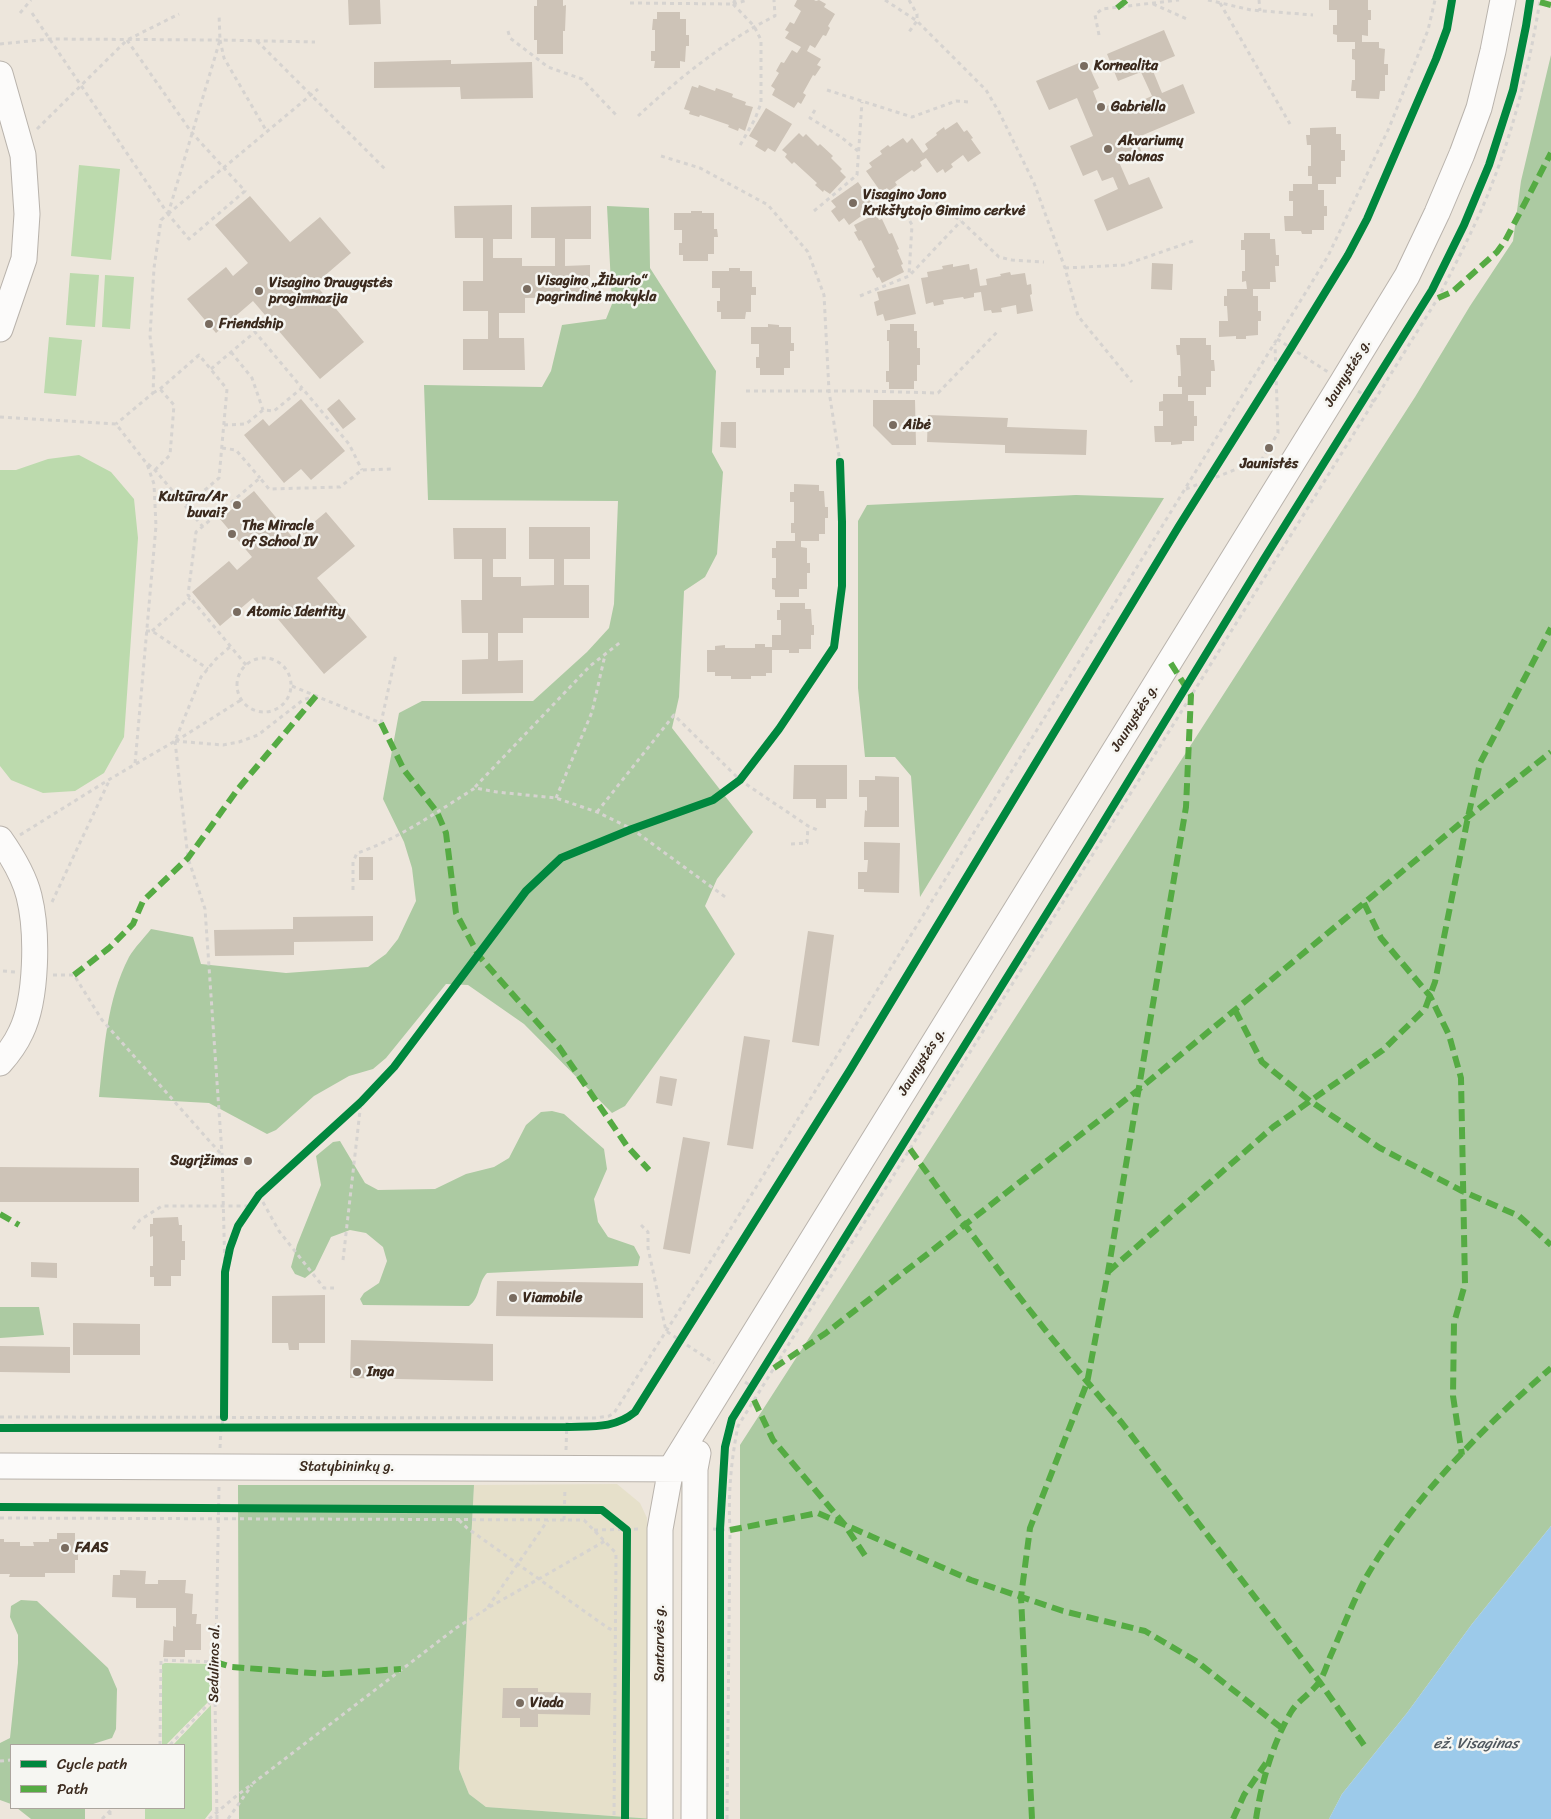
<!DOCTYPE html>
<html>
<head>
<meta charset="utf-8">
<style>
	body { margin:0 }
	#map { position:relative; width:1551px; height:1819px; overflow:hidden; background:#ede6dc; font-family:Sriracha,sans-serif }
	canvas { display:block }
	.legend { position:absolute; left:10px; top:1744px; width:175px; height:65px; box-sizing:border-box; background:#f6f6f2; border:1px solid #aba49d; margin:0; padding:6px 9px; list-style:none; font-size:15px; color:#3b2a1e }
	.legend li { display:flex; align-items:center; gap:10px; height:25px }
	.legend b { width:25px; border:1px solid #aba49d }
</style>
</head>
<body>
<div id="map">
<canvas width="1551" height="1819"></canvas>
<ul class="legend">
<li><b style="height:6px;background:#00873e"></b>Cycle path</li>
<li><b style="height:6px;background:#55ab43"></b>Path</li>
</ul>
</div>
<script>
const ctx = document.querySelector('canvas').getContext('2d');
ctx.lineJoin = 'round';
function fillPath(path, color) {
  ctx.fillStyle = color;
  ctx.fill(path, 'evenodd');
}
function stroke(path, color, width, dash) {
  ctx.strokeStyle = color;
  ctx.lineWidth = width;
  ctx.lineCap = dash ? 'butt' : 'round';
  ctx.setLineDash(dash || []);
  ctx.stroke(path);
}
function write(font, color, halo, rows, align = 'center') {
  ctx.font = font + ' Sriracha,sans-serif';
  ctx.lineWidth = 5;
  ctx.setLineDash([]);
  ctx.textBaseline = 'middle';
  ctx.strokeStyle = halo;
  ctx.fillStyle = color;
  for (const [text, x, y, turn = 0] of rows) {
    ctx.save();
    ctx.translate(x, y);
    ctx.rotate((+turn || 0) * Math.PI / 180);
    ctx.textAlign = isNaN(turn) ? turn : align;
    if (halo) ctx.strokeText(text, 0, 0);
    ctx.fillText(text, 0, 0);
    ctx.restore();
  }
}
const built = new Path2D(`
	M617,1484L640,1503L647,1518L654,1819L486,1807L469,1794L459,1769L474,1485Z`);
const green = new Path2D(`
	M79,165L120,169L111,260L71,256Z
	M70,273L99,275L95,327L66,325Z
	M105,275L134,277L130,329L102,327Z
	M49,337L82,340L76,396L44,393Z
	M79,455L111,472L134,499L138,538L124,737L104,773L75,791L43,793L11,780L0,766V470H16L48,459Z
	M165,1663L209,1664L212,1666L211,1699L166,1745H162V1664Z
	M211,1705L212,1810L205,1819H145V1808H184V1745H173Z`);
const forest = new Path2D(`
	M1551,55V1526L1472,1624L1407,1713L1342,1794L1329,1819H740V1445L1415,397L1470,306L1513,241L1521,181Z
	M607,206L649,208L650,268L716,371L712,452L723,472L717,554L705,577L684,591L679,697L672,728L753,832L717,879L705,906L735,954L625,1106L612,1113L524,1024L468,985L446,984L386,1058L373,1069L349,1076L314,1096L276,1130L267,1134L209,1103L99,1097C104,1050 107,999 129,957C135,947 144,938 151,929L193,937L201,964L286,973L368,967L386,954L398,939L416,901L412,868L404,842L383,799L399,713L422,701H533L587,652L609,628L614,604L618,501L428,500L424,385L542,387L551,371L562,325L606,319L612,304Z
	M1076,495L1164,498L920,897L911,776L895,757H865L858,688V521L867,505Z
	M552,1111L564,1114L604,1149L607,1169L594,1199L598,1222L608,1237L634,1246L640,1257L638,1266L487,1273C477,1284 481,1297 469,1306L363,1305L360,1299L364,1293L379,1283L387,1261L383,1247L366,1233L350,1230L331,1237L315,1270L305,1278L295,1274L291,1267L297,1245L321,1185L316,1156L333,1142L340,1141L365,1183L378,1190L435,1189L466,1174L494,1167L509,1158L526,1125L541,1112Z
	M0,1307H39L44,1335L0,1338Z
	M238,1485H474L459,1769L469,1794L486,1807L654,1819H239Z
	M21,1600L37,1601L108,1668L117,1689L116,1729L112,1738L90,1745H11V1804L0,1800V1743L10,1738L18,1663V1635L10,1617L11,1606Z
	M17,1808H85V1819H31Z`);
const water = new Path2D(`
	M1551,1526V1819H1329L1342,1794L1407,1713L1472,1624Z`);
const building = new Path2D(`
	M348,0H380L381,24L349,25Z
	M537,0H563V6L566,5L565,31H563V54H537V40H534V6H537Z
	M797,0H814L816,1L819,0L826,4L824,7L835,14L828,26L830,28L826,36L823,35L815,48L810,45L807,51L821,59L817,65L821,67L815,76L813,75L803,93L806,95L801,104L798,102L794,108L772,95L775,89L771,86L779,73L776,71L781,62L784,63L792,50L797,53L801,47L785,38L789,32L785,30L790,22L794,24L801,11L794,6Z
	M1329,0H1368V10H1371V20H1368V36L1362,35V42H1379V48L1385,49L1384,64H1388V75H1385V91H1380L1379,99L1356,98V91H1351L1352,80H1355V60L1352,59V49H1355V42H1337V35L1333,34V25H1337V10H1329Z
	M657,12H680V19H686V35H689V46H686L685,62L680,61V68H654L655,61H651V51H655V30H652L653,19H657Z
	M1164,30L1175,56L1151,66L1162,93L1183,84L1195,113L1136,138L1142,153L1119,162L1129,185L1149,177L1163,208L1107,231L1094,200L1118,189L1113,177L1102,181L1097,170L1083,176L1070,146L1093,136L1077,98L1049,110L1036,81L1086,60L1099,88L1093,91L1100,109L1116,102L1120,110L1152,96L1141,72L1118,81L1107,54Z
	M451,60V64L532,62L533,98L461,99L460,87L374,88V62Z
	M699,85L715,91L716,88L733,94L732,97L746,102L745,105L753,107L745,131L739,128L738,131L728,127L729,125L700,115L699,117L689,114L690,111L684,109L692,86L698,88Z
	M766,108L792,124L775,152L768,148L765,152L755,146L758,141L749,136Z
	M957,122L964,132L967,130L973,138L971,139L981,153L968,162L963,155L951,164L953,167L945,173L943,169L937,173L926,158L920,162L922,166L914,172L912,170L895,182L897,185L889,191L887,188L881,192L866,171L872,167L869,163L882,154L880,151L888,145L890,147L903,138L907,143L912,138L923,153L928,149L925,144L937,135L936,133L944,127L945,130Z
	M1336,127V134H1341V150H1345V161H1341V177H1336V184H1318V190H1324V206H1327V216H1324V230H1312V234H1302L1301,231H1285L1284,216H1293V201H1289V191H1293V184H1312V176H1308V166H1311V145H1307L1306,135H1310V128Z
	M799,133L803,137L806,134L818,146L820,144L833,156L831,158L842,169L840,171L846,177L830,194L824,190L823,192L815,185L817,183L794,162L792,164L785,157L787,154L782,150Z
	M858,182L875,206L849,225L844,218L839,222L831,211L836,207L831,201Z
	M250,196L290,242L320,217L351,253L315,284L364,342L320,379L253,301L216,333L187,299L226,267L233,276L248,263L215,225Z
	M512,205V239H493V258H522V266H555V238H531V207L591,206V239H565V266L590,265V297L525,298V313H499V338H524L525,370H463V339H488V311H463V281H483V238H455L454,206Z
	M691,211H702V213H714V229H717L718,237H714V254H708V261H683V255H679V243H682V230H674V213H691Z
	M876,214L879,220L882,219L889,234L892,233L899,249L897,250L903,264L901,265L904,272L882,283L879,277L877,278L872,269L875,267L861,240L859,241L854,232L857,231L854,225Z
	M1244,233H1270V239H1275L1276,255H1279V266H1275L1276,282H1270V289H1253V296H1258V311H1261V321H1258V335L1246,336V339H1236V336L1219,337V321H1228L1227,306H1224V296H1227V289H1247L1246,281L1242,282V271H1245V250H1241V240H1244Z
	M1152,263L1173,264L1172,290L1151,289Z
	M953,264V267L969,264L970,270L977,268L980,286L987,285L986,279L1001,276L1000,274L1010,272L1011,275L1025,273L1027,285L1031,284L1032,294L1030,295L1033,311L1017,314L1016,305L1001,308L1002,312L992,313L991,310L984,311L981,292L974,293V297L964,299L963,297L943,300L944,304L934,306L933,302L926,304L921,278L928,277L927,272L943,269L942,266Z
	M729,268H740V271H752V287H756V295H751V312H746L745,319H721V312H717V301H720V288H712V271H729Z
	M909,284L916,314L885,321L883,314L877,316L874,302L879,300L877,292Z
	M768,324L779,325V327H791V343H794V351H790V368H784V375H760V368H756V357H759V344H751V327H768Z
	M890,324H914V331H917V348H920V365H917V381H914V389H889V382H886V371H889V341H887V330H890Z
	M1180,338H1206V345H1211V360H1214L1215,371H1211V387H1206V395H1188V401H1194V416H1197V426H1194V441H1182V444L1171,445V442H1155L1154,426H1163V411H1159V402L1163,401V394H1182V387H1178V376H1181L1180,355H1177L1176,345H1180Z
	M301,399L345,451L311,480L301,469L284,483L244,435L263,419L269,426Z
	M339,399L356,419L343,429L327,409Z
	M873,400H915L916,445H892L873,426Z
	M928,415L1008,418L1007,427L1087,430L1086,455L1005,453V445L927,442Z
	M721,422H736V448L720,447Z
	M794,484L819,485V491H824L825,507H828V518H825V534H819V541H801V547L807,548V563H810V573H807V589H799V597H775V590L772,589V578H776V558H772V548H776V541H795V533H791V523H794V502H790V492H794Z
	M254,491L294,539L326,512L355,546L317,578L367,637L324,674L272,612L268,616L253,598L220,626L192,592L229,561L237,570L252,557L220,519Z
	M529,527H590V559H564V585H589V618H523V633H498V661L523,660V693L462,694V660L488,659V633H462L461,600H482V559H454L453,528H506V559H493V577H521V586L554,585V559H529Z
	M780,603H805V609H811L812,625H814V635H811V649H799V653H789V650H772V673H766V676H751V679H731V676H715V672H707V650H715V646L725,645V648H755V644H765V647H772V635H781V620H777V610H780Z
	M794,765H847V799H826V808H816V799H793Z
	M875,776L899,777V827H864L865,810L867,811V797H859V780H875Z
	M864,842L900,843L899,893L864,892V889H858V872H867L868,860H864Z
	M359,857H373V880H359Z
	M373,916V941L294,942V955L215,956L214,930L293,929V917Z
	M808,931L834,935L819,1046L792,1042Z
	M744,1036L770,1040L753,1149L727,1145Z
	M660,1076L677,1079L672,1106L656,1103Z
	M683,1137L710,1142L690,1254L663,1249Z
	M0,1167L139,1168V1202H0Z
	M178,1217L179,1225H182V1241H185V1260H181V1276H171V1286H154V1277H150V1266H153V1236L150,1237V1224H153V1218Z
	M31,1262L57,1263V1278L31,1277Z
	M497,1281L643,1283V1318L496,1316Z
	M325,1295V1343H299V1350H289L288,1343H272V1296Z
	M73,1323L140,1324V1355H73Z
	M351,1340L493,1344V1381L350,1378Z
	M0,1346L70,1347V1373L0,1372Z
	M57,1533H75V1549H78V1560H75V1573H45V1577H9L10,1574H0V1539H4V1542H20V1546H34L33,1542H49V1539H57Z
	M120,1570L146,1571L145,1584H158V1580H186L185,1593L193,1594L192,1614H197L196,1624H201V1650H185V1657H163L164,1640L173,1641V1626L176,1627V1608H136V1598L112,1597L113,1575H120Z
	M503,1688H538V1692L591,1693L590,1715L538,1714V1727H520V1718H502Z`);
const path = new Path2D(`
	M885,0L917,21L986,90L999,112L1034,183L1065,268L1078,316L1132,382
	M909,0L917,14V21L909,32
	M1208,0L1251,10L1313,15
	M1259,0L1260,11
	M630,3L733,4L735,0
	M1220,3L1290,124
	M733,4L754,26L761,40V103L755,119L739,147
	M733,4L748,0
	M1153,4L1187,19
	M20,13L31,0
	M32,13L168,214L161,220L154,268L150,336L154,369L153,393L116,424
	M508,31L510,38L548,67L582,79L617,116
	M1099,35L1095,15L1102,9L1179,0
	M127,40L192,133L245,191L189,239L168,214
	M220,40L224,58L267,132
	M257,41L385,169
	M0,44L50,39L220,40L315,42
	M827,90L912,117L956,101L969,102
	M815,110L810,118L841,137L858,151
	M638,116C678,79 726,40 775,16L774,0
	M37,129L127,40L179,14
	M661,156L700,168L768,205L808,252L824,295L829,391L840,462
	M929,198L961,221L999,257L1012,260L1044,262
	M814,211L857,175L862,102
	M168,214L220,40L219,14
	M168,214L318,89
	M906,214L912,225L909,275
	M1065,268L1124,265L1196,240
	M860,296L909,276L961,221
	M1277,339L1328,372
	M231,352L252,378L263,410
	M211,369L255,332L302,388
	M746,391H864L938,393L999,330
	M1358,391L1375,402
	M153,393L160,389L199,355L227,389L219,478L186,506
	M0,417L116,424L147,464L154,484L156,526L135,764
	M224,425L246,424L263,410L274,411L302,388L349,444L362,470
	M222,448L236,450L260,478
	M148,464L155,470L203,527
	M155,470L170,455L174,405L160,389
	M1186,489L1262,459L1278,433L1275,344
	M146,631H152L208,669
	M152,631L190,598
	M237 685a27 27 0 1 1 54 0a27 27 0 1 1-54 0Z
	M246,665L188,595L196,532L260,478L269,489L340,487L362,470L392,469
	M292,686L381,723L396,654
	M175,741L188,858L205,909L222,1154L225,1272
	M175,741L223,745L239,742L258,735L303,700L315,696
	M176,741L241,700
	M475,787L590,666L622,641
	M556,798L592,712L605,655
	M597,812L674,715L740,780L808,826L820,831
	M20,835L110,779L175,741L201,677L216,659L231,646
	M791,844L807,843L808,826
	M353,890V862L357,853C395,841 440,810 475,788L497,792L556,798L597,812L632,829L728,899
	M52,902L110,779
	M3,971L15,972
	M53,975H74L102,1020L221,1154
	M259,1195L279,1231L324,1288H334
	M641,1225L648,1232V1248L666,1331L714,1363
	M133,1229L140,1220L162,1206H252
	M343,1260L361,1102
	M745,1382L759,1391
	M0,1417L594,1418L609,1416L614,1413L712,1259L1328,256L1389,128L1428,30L1435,0
	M220,1448L221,1428L224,1417
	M566,1450L567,1418
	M0,1518L584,1520L616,1553L614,1819
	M459,1520L467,1528L608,1628L615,1631
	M564,1520L565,1488
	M713,1529L730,1530
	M594,1530L642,1529
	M488,1607L548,1520
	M160,1745L161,1660L215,1662
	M170,1745L214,1698
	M0,1761L11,1760
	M110,1811V1819
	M102,1819L113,1808
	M209,1819L235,1797L456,1628L488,1608L605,1541
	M217,1819L215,1698L219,1487
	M228,1819L252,1785
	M727,1819L730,1530C728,1494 731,1461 738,1426L1438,298C1457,261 1477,223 1492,184C1515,125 1530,63 1540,0`);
const minor = new Path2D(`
	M0,74L23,155L27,214L24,259L0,329
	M0,839C12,856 24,876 29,896C38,932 37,999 21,1032C16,1043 8,1054 0,1063
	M0,1466L695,1469
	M660,1819V1529L671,1468L1343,381L1407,276L1437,213L1462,154L1479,108L1493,51L1503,0
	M694,1819L695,1469L698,1453`);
const quiet = new Path2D(`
	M1540,2L1551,5
	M1117,8L1127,0
	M1438,298L1452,292L1497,252L1505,241L1551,153
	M381,723L404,770L437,812L446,833L456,913L479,956L559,1047L627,1146L649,1170
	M1364,903L1381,938L1430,996L1449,1035L1461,1078L1465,1284L1454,1323L1453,1396L1462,1455
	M74,975L109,948L133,924L143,901L188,858L238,789L316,696
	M1235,1010L1262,1062L1310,1101L1380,1148L1462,1191L1519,1216L1551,1245
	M910,1149C977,1243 1047,1336 1122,1423L1319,1681L1364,1745
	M0,1214L19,1225
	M1108,1272L1273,1127L1383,1050L1425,1009L1435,982L1468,817L1480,763L1551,628
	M774,1368L826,1333L1138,1090L1468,817L1551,752
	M754,1400L773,1440L844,1524L866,1557
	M730,1530L818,1513L971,1580L1063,1611L1145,1631L1196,1661L1283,1729
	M215,1662L232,1667L325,1674L401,1669
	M1032,1819L1021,1597L1030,1528L1087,1383L1108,1272L1186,807L1191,695L1170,662
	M1233,1819L1244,1795L1266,1763
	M1256,1819C1261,1784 1273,1742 1291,1712C1298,1700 1312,1693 1320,1681C1324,1674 1327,1665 1330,1657C1342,1631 1354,1598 1368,1574C1412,1500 1486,1424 1551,1368`);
const cycleway = new Path2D(`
	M224,1417L225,1272L230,1248L238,1226L259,1195L361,1102L394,1067L526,891L561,858L632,829L713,800L740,780L779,729L834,647L842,586V522L840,462
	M0,1428L566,1427C592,1426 614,1429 635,1412L850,1070L1179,526L1291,348L1348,255L1367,219L1436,59L1447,29L1452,0
	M0,1507L602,1510L627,1530L625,1819
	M720,1819V1529L725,1447L732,1419L1090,844L1264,559L1432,290L1464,225L1489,165L1513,90L1526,26L1530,0`);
const markers = [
	[1084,66,5,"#796c60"],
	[1101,107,5,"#796c60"],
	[1108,149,5,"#796c60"],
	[853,203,5,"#796c60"],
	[527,289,5,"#796c60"],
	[259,291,5,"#796c60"],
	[209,324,5,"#796c60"],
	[893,425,5,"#796c60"],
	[1269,448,5,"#796c60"],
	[237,505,5,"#796c60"],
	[232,534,5,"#796c60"],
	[237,612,5,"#796c60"],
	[248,1161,5,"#796c60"],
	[513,1298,5,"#796c60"],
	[357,1372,5,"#796c60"],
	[65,1548,5,"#796c60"],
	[520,1703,5,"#796c60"]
];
const poiNames = [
	["Kornealita",1094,66],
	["Gabriella",1111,107],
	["Akvariumų",1118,141],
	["salonas",1118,157],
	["Visagino Jono",863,195],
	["Krikštytojo Gimimo cerkvė",863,211],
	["Visagino „Žiburio“",537,281],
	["pagrindinė mokykla",537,297],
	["Visagino Draugystės",269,283],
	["progimnazija",269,299],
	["Friendship",219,324],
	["Aibė",903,425],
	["Jaunistės",1269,464,"center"],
	["Kultūra/Ar",227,497,"right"],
	["buvai?",227,513,"right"],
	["The Miracle",242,526],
	["of School IV",242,542],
	["Atomic Identity",247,612],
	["Sugrįžimas",238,1161,"right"],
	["Viamobile",523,1298],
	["Inga",367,1372],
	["FAAS",75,1548],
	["Viada",530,1703]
];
const streetNames = [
	["Jaunystės g.",1348,373,-59],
	["Jaunystės g.",1135,718,-58],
	["Jaunystės g.",922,1062,-58],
	["Statybininkų g.",347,1467],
	["Santarvės g.",660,1643,-90],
	["Sedulinos al.",215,1663,-89]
];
const waterNames = [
	["ež. Visaginas",1476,1744]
];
fillPath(built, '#e6e0ca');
fillPath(green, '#bcdaad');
fillPath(forest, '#accaa2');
fillPath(water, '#9ccaea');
fillPath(building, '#cdc3b7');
stroke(minor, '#b9b3ac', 27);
stroke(path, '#d6d3d0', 3, [4, 4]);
stroke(minor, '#fcfbfa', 25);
stroke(quiet, '#55ab43', 6, [12, 6]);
stroke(cycleway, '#00873e', 8);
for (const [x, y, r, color] of markers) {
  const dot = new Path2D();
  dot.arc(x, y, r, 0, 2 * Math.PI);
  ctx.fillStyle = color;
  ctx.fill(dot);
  stroke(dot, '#f6f6f2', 2);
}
write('bold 14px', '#3b2a1e', '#f6f6f2', poiNames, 'left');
write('14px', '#3b2a1e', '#f6f6f2', streetNames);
write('italic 15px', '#4e565d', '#f6f6f2', waterNames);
</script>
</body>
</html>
